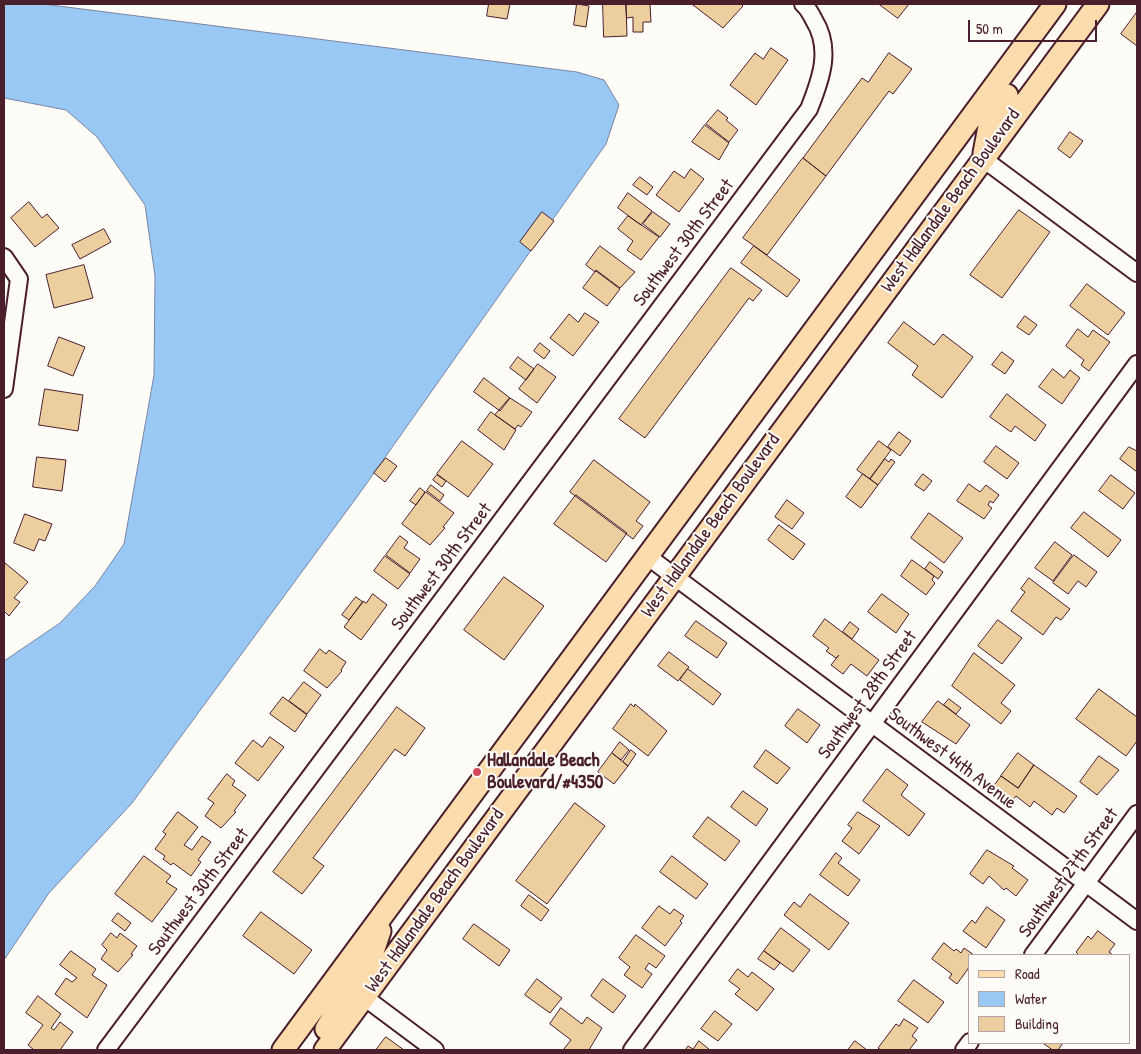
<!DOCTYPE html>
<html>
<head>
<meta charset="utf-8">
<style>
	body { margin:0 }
	#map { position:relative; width:1141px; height:1054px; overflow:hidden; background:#fdfcf7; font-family:"Patrick Hand",sans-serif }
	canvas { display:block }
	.frame { position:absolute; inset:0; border:5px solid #4a1f2b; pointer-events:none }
	.legend { position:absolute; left:968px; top:954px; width:162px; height:90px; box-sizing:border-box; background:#fdfcf7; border:1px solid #b5a4a5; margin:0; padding:6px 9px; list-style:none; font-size:15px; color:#4a1f2b }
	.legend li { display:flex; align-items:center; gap:10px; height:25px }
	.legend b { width:25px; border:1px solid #b5a4a5 }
	.scale { position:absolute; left:968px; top:20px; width:129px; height:22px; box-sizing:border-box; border:2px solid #4a1f2b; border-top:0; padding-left:6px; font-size:15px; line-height:18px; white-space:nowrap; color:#4a1f2b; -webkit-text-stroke:4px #fdfcf7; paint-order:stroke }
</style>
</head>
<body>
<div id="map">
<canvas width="1141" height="1054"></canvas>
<div class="frame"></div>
<ul class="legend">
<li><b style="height:6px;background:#fcdcac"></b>Road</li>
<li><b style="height:14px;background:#99c8f4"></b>Water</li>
<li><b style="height:14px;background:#ecce9f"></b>Building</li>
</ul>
<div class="scale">50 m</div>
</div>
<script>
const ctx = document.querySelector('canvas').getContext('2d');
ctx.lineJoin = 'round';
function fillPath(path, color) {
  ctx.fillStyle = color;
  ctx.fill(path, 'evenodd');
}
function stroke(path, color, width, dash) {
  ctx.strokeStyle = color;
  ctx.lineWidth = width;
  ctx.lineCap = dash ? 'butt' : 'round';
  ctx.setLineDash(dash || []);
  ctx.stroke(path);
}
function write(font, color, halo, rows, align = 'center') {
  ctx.font = font + ' "Patrick Hand",sans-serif';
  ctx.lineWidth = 4;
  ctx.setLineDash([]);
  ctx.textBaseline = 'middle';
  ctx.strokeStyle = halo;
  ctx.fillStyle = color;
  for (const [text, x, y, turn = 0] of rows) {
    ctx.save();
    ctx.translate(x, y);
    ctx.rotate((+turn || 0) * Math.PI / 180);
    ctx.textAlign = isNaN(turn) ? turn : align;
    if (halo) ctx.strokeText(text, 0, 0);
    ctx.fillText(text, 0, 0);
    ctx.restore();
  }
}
const water = new Path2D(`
	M4,4H43L577,72L604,80L619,105L606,144L362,490L132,803L49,893L4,960V661L60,623L95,586L124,544L154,375L155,276L145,205L97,137L66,110L4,98Z`);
const building = new Path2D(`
	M489,4H510L507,19L487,16Z
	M577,4L589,6L586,27L574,25Z
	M603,4H626L627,36L604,37Z
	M626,4H650L651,22H643V32H633V17L627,18Z
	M694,4H741L743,6L723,28L693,5Z
	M879,4H909L898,18Z
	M1137,12V46L1121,34Z
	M771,48L788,60L756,105L730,85L755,53L763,59Z
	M889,53L912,69L893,94L889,91L826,176L803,158L862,78L868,82Z
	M718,110L728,118L726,120L738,130L729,142L706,124Z
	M705,125L729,143L719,160L692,142Z
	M1070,132L1083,141L1070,158L1058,149Z
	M803,158L826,176L767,255L743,238Z
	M691,169L704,179L679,212L656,195L674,171L684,178Z
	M640,177L653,187L647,195L633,185Z
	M628,193L652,211L641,225L618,208Z
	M29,202L42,218L47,214L59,228L35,247L11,218Z
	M1019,210L1050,232L1002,298L970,275Z
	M542,212L554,221L531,251L520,242Z
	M653,212L670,224L660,237L643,224Z
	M628,216L659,237L641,260L627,250L633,241L618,229Z
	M104,229L111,242L80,259L72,245Z
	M600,246L635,272L620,288L596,270L595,272L586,265Z
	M754,246L800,280L787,297L741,263Z
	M84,265L93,298L54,308L46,275Z
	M731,268L762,290L753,301L749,298L645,438L619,419Z
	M596,271L620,289L607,306L583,288Z
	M1087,284L1125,313L1108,335L1070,306Z
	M585,313L599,322L573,356L550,338L569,314L578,322Z
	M1025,316L1037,325L1029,335L1017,327Z
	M904,322L934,345L943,334L973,357L942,398L912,375L918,366L888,343Z
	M1078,329L1088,337L1093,330L1110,342L1089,371L1081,365L1084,360L1066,346Z
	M59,337L85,347L73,376L48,366Z
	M540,343L550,351L544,359L534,351Z
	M1002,352L1014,361L1005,374L992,365Z
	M518,357L534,369L526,380L510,368Z
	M538,364L556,377L537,403L519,389Z
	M1053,369L1064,378L1070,370L1080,378L1062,404L1039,387Z
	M484,378L510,398L500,411L474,392Z
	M45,389L83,395L78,431L39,425Z
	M1007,394L1046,425L1035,441L1015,426L1011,432L990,417Z
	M510,398L532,412L521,427L518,425L515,429L495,415Z
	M491,412L516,430L504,450L478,430Z
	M899,432L911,441L900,456L888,447Z
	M462,441L493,464L468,497L437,474Z
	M879,441L891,450L870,479L857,470Z
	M996,446L1019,463L1007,479L984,462Z
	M1129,447L1137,451V472L1120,459Z
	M37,457L66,460L62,491L33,487Z
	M386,458L397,466L385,482L374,473Z
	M885,459L889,462L891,459L895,462L878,485L870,479Z
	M594,460L650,502L636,521L643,526L633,539L570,492Z
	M863,474L878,485L861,508L846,497Z
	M923,474L932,481L924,491L915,485Z
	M437,475L446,481L442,487L433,480Z
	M1111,475L1135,493L1123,509L1099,491Z
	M969,484L980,492L986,485L999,495L993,503L990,501L988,505L992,508L984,519L957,501Z
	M431,485L444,495L440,501L427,491Z
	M420,488L425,492L416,505L410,501Z
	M426,492L454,513L443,527L445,528L430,545L402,524Z
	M576,495L627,533L606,562L554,524Z
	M787,500L804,513L792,529L775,517Z
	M1084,512L1121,540L1108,557L1071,528Z
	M929,513L963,538L944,563L911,538Z
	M25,514L52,524L45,541L39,539L34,551L14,543Z
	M779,525L805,544L793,560L768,540Z
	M400,536L408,542L404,548L420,559L410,573L386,555Z
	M1055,542L1072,555L1053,581L1035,568Z
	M1074,555L1097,572L1086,587L1078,581L1068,594L1053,583Z
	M385,556L410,574L398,589L374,571Z
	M912,560L934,576L932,580L935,583L926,595L901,576Z
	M930,562L943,572L938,579L925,569Z
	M5,563L28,582L14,598L20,602L9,616L4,611Z
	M504,577L544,606L504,660L464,630Z
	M1029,578L1070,609L1061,620L1056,617L1043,635L1011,611L1025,592L1021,589Z
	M373,594L387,605L361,640L344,627L363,601L366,603Z
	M882,594L909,614L896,633L868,612Z
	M356,597L363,602L349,620L342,615Z
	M825,619L879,660L867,676L851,664L843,674L831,665L839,655L836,658L826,651L829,648L813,636Z
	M998,620L1022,638L1002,664L978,646Z
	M696,621L727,643L717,658L685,636Z
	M850,622L859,629L852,639L843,632Z
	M320,649L326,654L329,650L346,662L341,670L342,671L327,688L304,671Z
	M669,652L689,667L678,681L658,666Z
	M974,653L1015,685L1001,703L1011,711L1001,724L952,686Z
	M688,669L721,694L713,705L680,680Z
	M304,682L321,695L307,714L289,701Z
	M1099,689L1137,717V741L1126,756L1076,719Z
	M283,697L307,715L295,732L270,714Z
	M949,699L961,708L956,714L944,705Z
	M938,701L970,725L956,744L922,722Z
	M631,704L634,707L635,704L667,731L648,756L613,729Z
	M397,707L425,728L405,756L395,749L313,858L324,866L302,894L273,872Z
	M798,709L820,725L807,743L785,726Z
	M270,737L284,747L258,781L235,763L253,740L262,747Z
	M620,742L629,750L621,760L612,753Z
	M631,750L636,754L628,766L623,762Z
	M766,750L790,768L777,784L754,767Z
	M612,753L628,766L614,784L598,772Z
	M1018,753L1034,765L1018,788L1001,776Z
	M1099,756L1119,770L1097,795L1080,782Z
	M1034,765L1077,796L1064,813L1057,808L1052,815L1034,801L1030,807L1016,796L1011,802L992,788L1001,776L1018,788Z
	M887,769L908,785L901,795L925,814L909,836L863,801Z
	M227,774L235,781L232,785L246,795L234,811L236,812L221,828L205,816L214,803L208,799Z
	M743,791L768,809L756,826L731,807Z
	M575,803L605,826L547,904L516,881Z
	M178,812L198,827L184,845L192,850L202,836L211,842L198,860L201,862L191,876L173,863L171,865L163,859L165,856L155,849L166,834L163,832Z
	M858,812L880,826L859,854L842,841L852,828L848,825Z
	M708,817L740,841L725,861L693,837Z
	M987,850L1014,866L1012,868L1028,880L1016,896L1006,888L1004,890L989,876L983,884L970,874Z
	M836,853L842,858L838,863L860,880L848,896L820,875Z
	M144,856L171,876L166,882L177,889L152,922L115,894Z
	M672,856L708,884L696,899L660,872Z
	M810,894L849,923L829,950L784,915L794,902L800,907Z
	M529,895L549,910L541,921L521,906Z
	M659,906L670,914L674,909L684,916L680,921L682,923L665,946L642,928Z
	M987,907L1005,920L986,948L963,931L972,920L975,923Z
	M261,912L312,950L294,974L243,936Z
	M118,913L131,923L125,931L112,921Z
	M474,924L510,950L499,966L463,939Z
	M781,928L810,950L793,972L764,951Z
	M1098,931L1115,944L1109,952L1113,955H1079L1076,952L1088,936L1091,939Z
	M111,933L117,938L120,933L137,946L131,954L133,955L118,972L101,959L107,950L102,945Z
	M636,935L665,956L656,968L649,963L645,969L652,974L642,988L624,975L630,967L619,958Z
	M944,943L954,951L956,949L961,953L964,948L974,955H970V966L957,984L949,978L952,974L932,959Z
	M71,951L96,969L92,975L107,985L87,1018L55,994L66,978L72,982L77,978L60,965Z
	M764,951L780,963L774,970L758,959Z
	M738,969L748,977L752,972L774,989L757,1011L735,994L740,989L729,981Z
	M537,979L562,998L550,1013L525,995Z
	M603,979L626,996L613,1013L591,996Z
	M914,980L944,1002L928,1023L898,1001Z
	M38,996L61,1014L51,1028L54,1030L60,1022L73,1032L60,1050H34L28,1045L43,1025L26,1013Z
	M561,1008L582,1024L587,1017L602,1028L589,1050H563L571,1040L550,1024Z
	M715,1011L732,1024L718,1041L701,1029Z
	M904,1019L918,1028L912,1036L917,1040L909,1050H881L878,1048L896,1024L899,1026Z
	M386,1037L404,1050H376Z
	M699,1041L710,1050H685L688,1046L693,1049Z
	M855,1041L867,1050H848Z
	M1043,1043H1063L1058,1050H1053Z`);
const minor = new Path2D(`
	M982,158L1137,273
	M4,257L19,279L4,389
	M647,556L1137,921
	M1033,955L1137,814
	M364,997L435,1050
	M106,1050L809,109C821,79 832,49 814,20C811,14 808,8 803,4
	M632,1050L1137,364
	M964,1050L970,1042`);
const major = new Path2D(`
	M984,153L991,116L1007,95
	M364,997V978L380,931
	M326,1029L343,1000L351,962
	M283,1050L1055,4
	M325,1050L1098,4`);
const markers = [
	[477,772,5,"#d1495b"]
];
const streetNames = [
	["West Hallandale Beach Boulevard",951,201,-54],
	["Southwest 30th Street",684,243,-53],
	["West Hallandale Beach Boulevard",711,526,-54],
	["Southwest 30th Street",442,567,-53],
	["Southwest 28th Street",868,695,-54],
	["Southwest 44th Avenue",952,759,37],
	["Southwest 27th Street",1069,873,-54],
	["Southwest 30th Street",199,892,-53],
	["West Hallandale Beach Boulevard",435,901,-54]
];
const poiNames = [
	["Hallandale Beach",487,761],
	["Boulevard/#4350",487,783]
];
fillPath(water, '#99c8f4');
stroke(water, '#7984a4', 1);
fillPath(building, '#ecce9f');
stroke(building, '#4a1f2b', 1);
stroke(minor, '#4a1f2b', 20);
stroke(major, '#4a1f2b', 25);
stroke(minor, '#fdfcf7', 16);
stroke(major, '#fcdcac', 21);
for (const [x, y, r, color] of markers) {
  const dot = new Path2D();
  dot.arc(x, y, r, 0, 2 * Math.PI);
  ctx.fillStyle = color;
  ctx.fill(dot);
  stroke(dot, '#fdfcf7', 2);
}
write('19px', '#4a1f2b', '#fdfcf7', streetNames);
write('bold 19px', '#4a1f2b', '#fdfcf7', poiNames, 'left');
</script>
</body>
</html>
